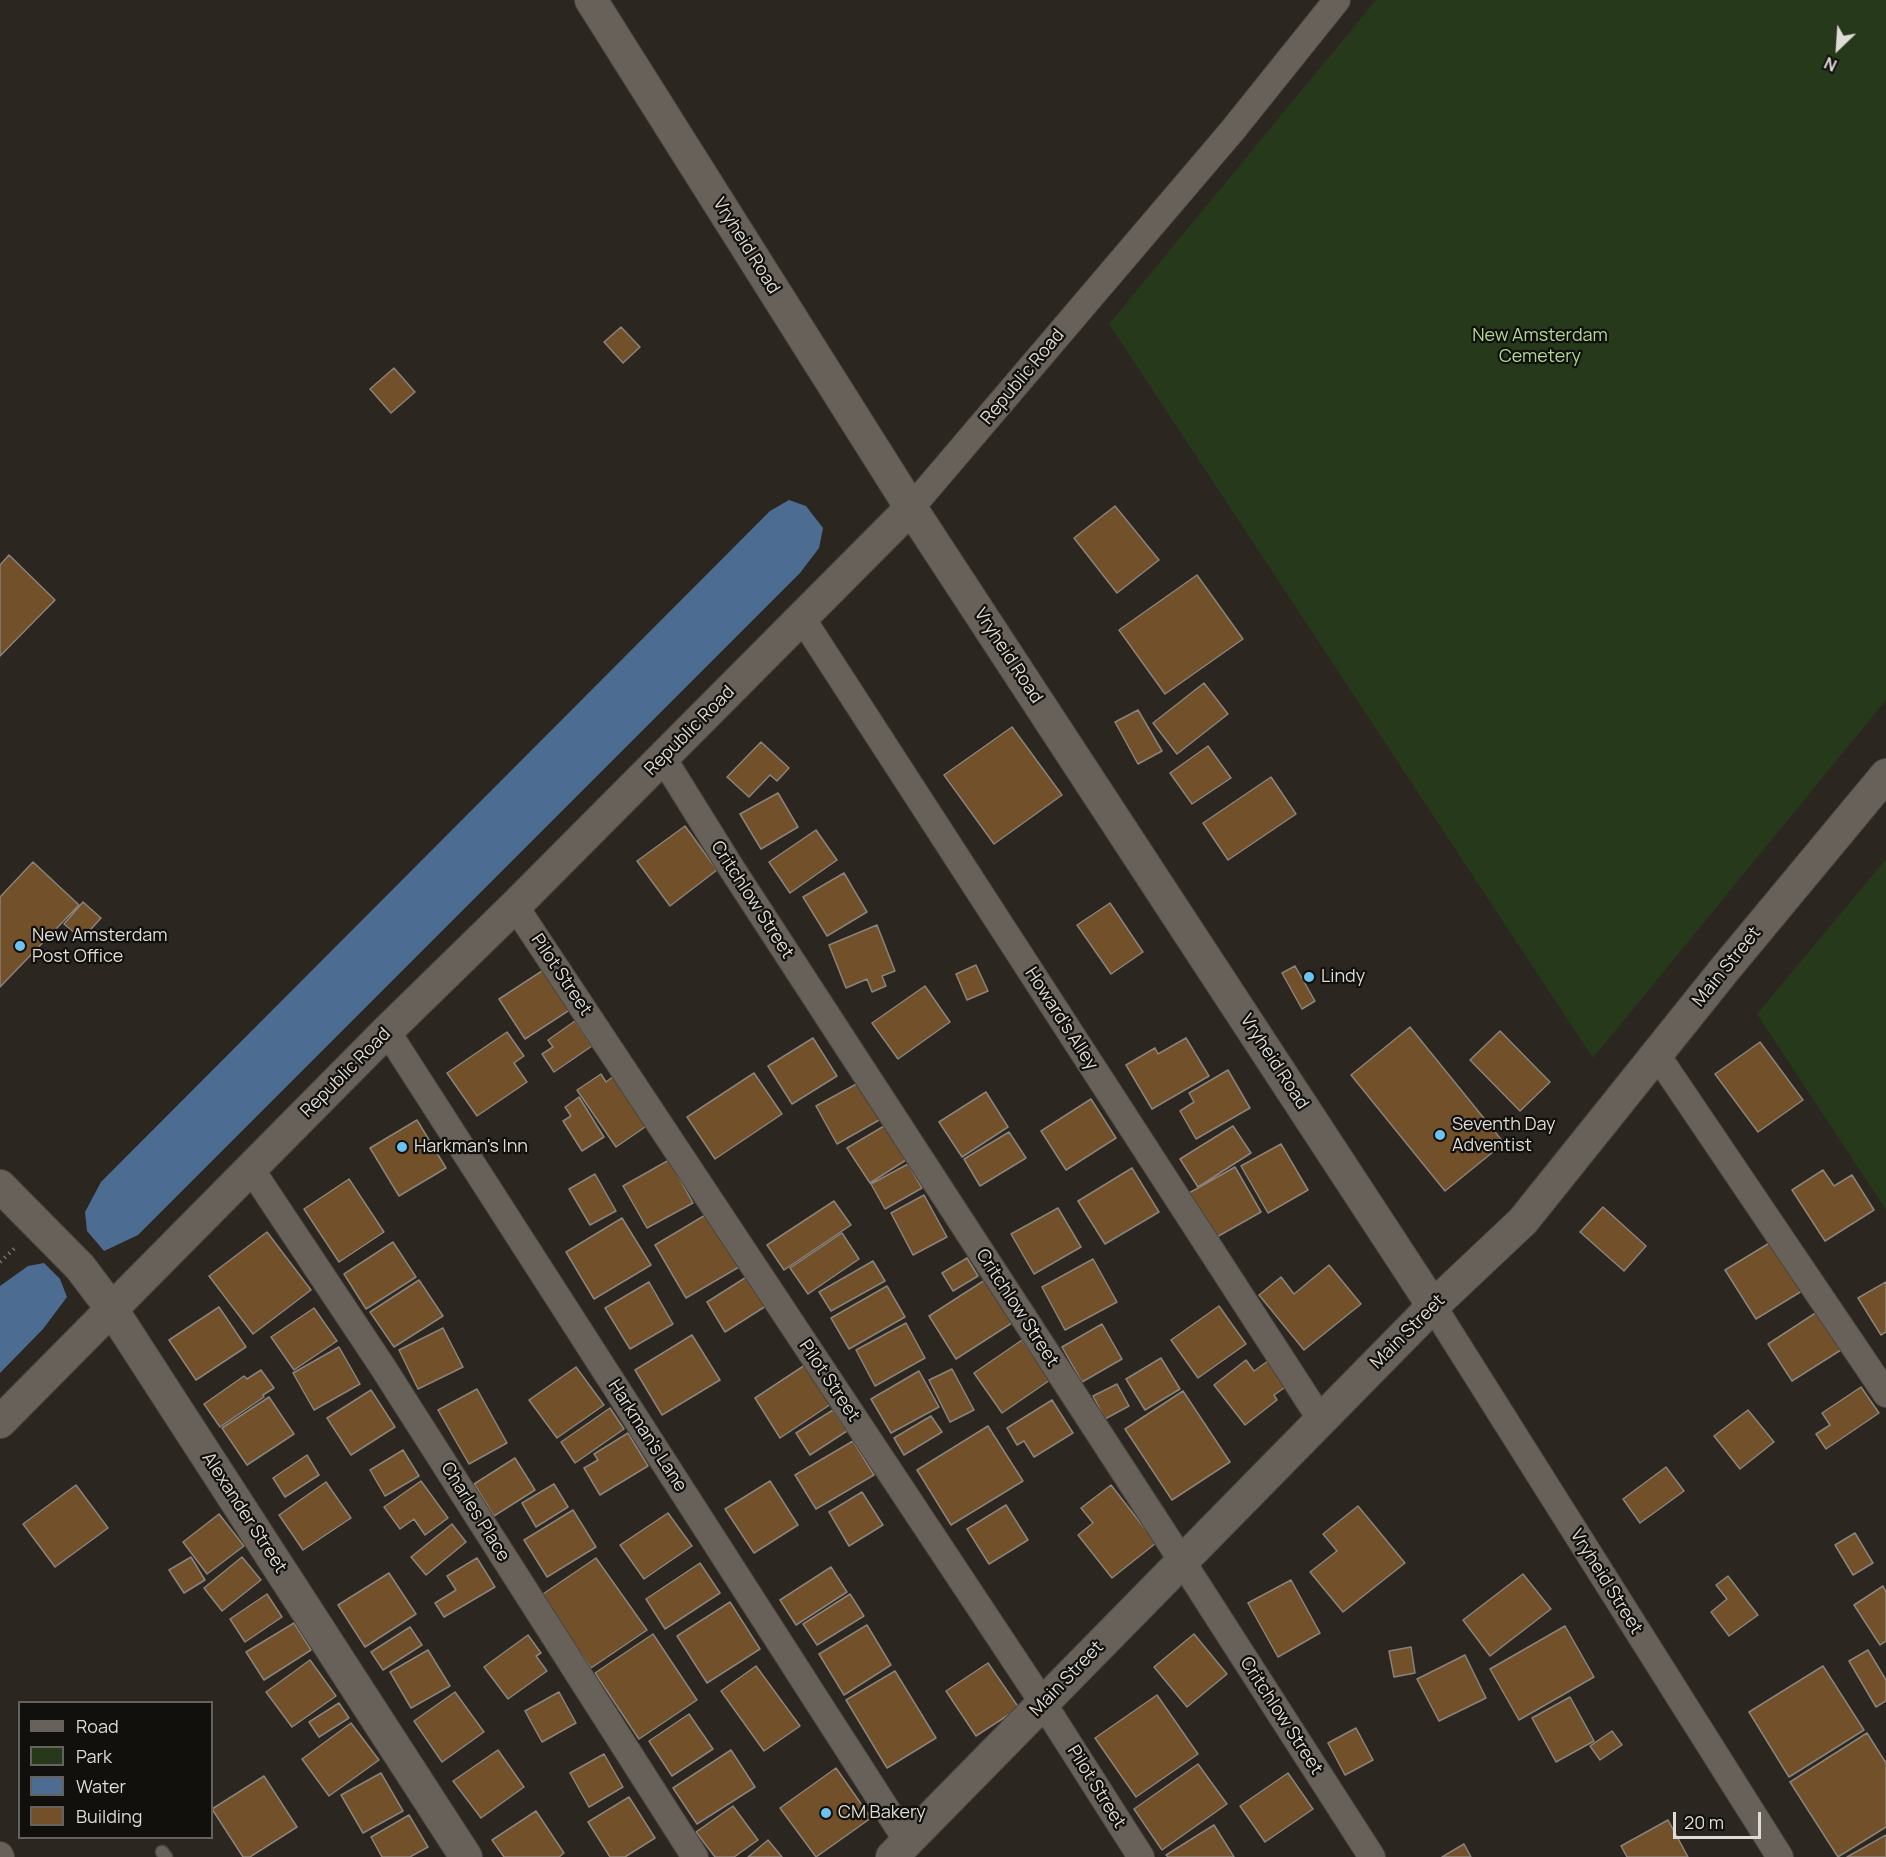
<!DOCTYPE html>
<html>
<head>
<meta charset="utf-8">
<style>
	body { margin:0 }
	#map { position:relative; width:1886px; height:1857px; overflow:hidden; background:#2b2720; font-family:Manrope,sans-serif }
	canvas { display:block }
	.legend { position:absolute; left:18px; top:1701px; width:195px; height:138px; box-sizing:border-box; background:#12100d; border:2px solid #64625e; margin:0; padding:8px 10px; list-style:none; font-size:18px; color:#dfdcd7 }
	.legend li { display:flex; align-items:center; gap:12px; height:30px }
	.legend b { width:30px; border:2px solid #64625e }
	.north { position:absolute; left:1808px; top:18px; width:60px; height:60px; -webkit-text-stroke:4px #12100d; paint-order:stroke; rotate:205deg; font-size:16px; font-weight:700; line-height:24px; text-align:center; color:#dfdcd7 }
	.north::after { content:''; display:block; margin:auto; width:21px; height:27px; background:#dfdcd7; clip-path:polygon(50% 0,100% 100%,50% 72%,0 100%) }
	.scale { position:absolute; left:1673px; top:1812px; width:88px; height:27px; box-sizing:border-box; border:3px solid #dfdcd7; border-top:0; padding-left:8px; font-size:18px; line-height:21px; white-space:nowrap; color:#dfdcd7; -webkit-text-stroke:4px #12100d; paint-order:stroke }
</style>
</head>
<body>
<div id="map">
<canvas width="1886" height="1857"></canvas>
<ul class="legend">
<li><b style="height:8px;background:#676159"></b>Road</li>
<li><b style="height:16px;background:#26391a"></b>Park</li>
<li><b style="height:16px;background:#4d6c92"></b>Water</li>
<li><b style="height:16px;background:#725029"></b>Building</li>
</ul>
<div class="north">N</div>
<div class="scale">20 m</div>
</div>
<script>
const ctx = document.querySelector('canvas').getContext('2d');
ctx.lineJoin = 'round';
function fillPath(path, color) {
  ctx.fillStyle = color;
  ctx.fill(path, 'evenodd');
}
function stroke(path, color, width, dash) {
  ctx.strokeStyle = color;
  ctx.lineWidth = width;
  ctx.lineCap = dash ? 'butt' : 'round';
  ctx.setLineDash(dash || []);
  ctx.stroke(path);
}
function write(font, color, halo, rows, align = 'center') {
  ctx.font = font + ' Manrope,sans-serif';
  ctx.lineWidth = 4.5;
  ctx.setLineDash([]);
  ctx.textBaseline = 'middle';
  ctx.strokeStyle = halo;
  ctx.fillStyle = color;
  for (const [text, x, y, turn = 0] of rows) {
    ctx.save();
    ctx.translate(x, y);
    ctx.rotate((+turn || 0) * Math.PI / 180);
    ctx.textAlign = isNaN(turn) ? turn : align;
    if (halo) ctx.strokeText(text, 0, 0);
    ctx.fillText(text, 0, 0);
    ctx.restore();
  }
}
const green = new Path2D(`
	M1376,0H1886V700L1593,1058L1109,324Z
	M1886,859V1210L1757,1014Z`);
const water = new Path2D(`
	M789,500L806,506L823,528L819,548L800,573L138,1235L104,1251L87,1231L85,1212L101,1182L770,511Z
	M44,1263L60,1279L67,1297L43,1329L0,1373V1286L28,1266Z`);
const building = new Path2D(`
	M621,327L640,347L623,363L604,342Z
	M394,368L415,392L391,413L370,389Z
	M1115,506L1159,560L1117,593L1074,538Z
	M9,555L55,600L0,656V565Z
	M1197,575L1243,639L1165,694L1119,630Z
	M1204,683L1228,714L1177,754L1153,723Z
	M1138,710L1162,751L1138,764L1115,722Z
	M1012,727L1062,795L994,844L944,775Z
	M761,742L789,768L777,781L770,775L749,797L727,777Z
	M1208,746L1231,778L1192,804L1170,773Z
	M1271,777L1296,814L1228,860L1203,823Z
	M778,793L798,827L761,849L740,814Z
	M685,826L717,870L670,906L637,861Z
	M816,830L837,860L790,893L769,862Z
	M33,862L79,905L0,987V897Z
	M844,873L867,912L827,936L803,897Z
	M83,902L101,918L82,939L64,924Z
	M1110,903L1143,952L1111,974L1077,925Z
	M877,925L895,971L882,976L886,986L872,992L867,979L846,988L829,945Z
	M976,965L988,991L967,1000L956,974Z
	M1295,966L1315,1001L1302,1009L1282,973Z
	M545,969L571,1009L525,1039L499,999Z
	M925,986L950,1022L898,1059L872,1023Z
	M575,1021L592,1046L554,1072L542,1054L553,1047L548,1040Z
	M1410,1027L1504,1143L1445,1191L1351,1075Z
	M1500,1031L1550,1082L1520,1111L1470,1060Z
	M507,1032L524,1056L514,1063L527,1082L477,1116L447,1073Z
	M813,1038L837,1076L792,1104L768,1066Z
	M1186,1038L1209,1076L1152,1109L1126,1065L1155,1048L1158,1054Z
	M1760,1042L1803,1100L1758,1132L1715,1074Z
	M1228,1070L1250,1108L1196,1139L1180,1111L1194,1102L1189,1093Z
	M754,1073L782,1114L715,1159L687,1117Z
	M601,1074L606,1082L614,1076L648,1125L616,1147L577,1090Z
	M860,1082L881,1119L837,1144L816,1106Z
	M986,1092L1008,1127L962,1157L939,1122Z
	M579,1097L604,1137L582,1151L563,1121L571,1116L565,1107Z
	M1091,1099L1116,1138L1066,1170L1041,1131Z
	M417,1120L446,1168L399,1196L370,1148Z
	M884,1126L906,1160L870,1183L847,1148Z
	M1233,1126L1251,1153L1198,1187L1180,1159Z
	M1009,1132L1026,1158L980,1186L964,1159Z
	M1281,1144L1308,1190L1268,1213L1241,1166Z
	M669,1160L693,1203L647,1228L623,1186Z
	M908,1164L922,1188L885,1209L871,1184Z
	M1235,1167L1261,1212L1215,1238L1189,1193Z
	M1132,1168L1159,1212L1105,1244L1078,1201Z
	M1823,1170L1834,1186L1852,1175L1874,1210L1825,1241L1792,1190Z
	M595,1174L616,1211L590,1225L569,1189Z
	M349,1179L384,1232L339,1262L304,1209Z
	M924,1195L947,1237L913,1255L891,1213Z
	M834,1201L851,1225L784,1270L767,1245Z
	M1603,1207L1646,1246L1624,1271L1580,1232Z
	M1058,1208L1081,1247L1034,1274L1011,1234Z
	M707,1214L739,1267L686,1298L655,1245Z
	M622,1218L651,1265L594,1299L566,1252Z
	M267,1232L311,1290L253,1334L209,1276Z
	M842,1233L859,1259L808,1294L790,1268Z
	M393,1242L416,1277L366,1309L344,1274Z
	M1771,1242L1802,1291L1756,1319L1725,1270Z
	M967,1258L978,1276L953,1291L942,1273Z
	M1093,1259L1117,1302L1065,1330L1042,1287Z
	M873,1261L885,1281L831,1311L819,1292Z
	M1329,1265L1361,1304L1304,1350L1259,1295L1281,1277L1294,1294Z
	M748,1276L766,1306L725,1332L707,1302Z
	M988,1278L1015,1321L956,1359L929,1316Z
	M419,1280L443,1316L394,1347L370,1312Z
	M649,1282L673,1324L630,1349L605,1308Z
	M1886,1282V1332L1881,1335L1858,1298Z
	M887,1286L905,1317L849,1349L831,1318Z
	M1219,1306L1246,1344L1198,1378L1171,1340Z
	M219,1307L246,1347L196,1380L169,1340Z
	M314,1308L337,1341L294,1370L271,1337Z
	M1820,1310L1844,1348L1792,1381L1768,1344Z
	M906,1323L925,1358L875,1386L856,1350Z
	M1102,1324L1122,1359L1082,1382L1062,1347Z
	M443,1328L463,1367L418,1389L399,1350Z
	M692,1335L720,1380L662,1415L635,1370Z
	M1022,1340L1050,1380L1002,1413L974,1373Z
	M339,1347L360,1384L314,1410L293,1373Z
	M1161,1358L1180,1389L1145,1410L1126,1379Z
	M1246,1360L1254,1371L1268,1361L1287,1386L1274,1395L1277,1400L1245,1425L1214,1385Z
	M805,1365L831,1404L780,1438L755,1398Z
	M576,1367L604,1405L557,1438L529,1400Z
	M952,1369L974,1410L950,1422L929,1380Z
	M261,1370L274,1388L263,1395L264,1397L220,1427L204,1404L244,1376L247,1379Z
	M919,1371L939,1407L891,1433L871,1399Z
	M1117,1384L1129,1406L1105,1419L1093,1396Z
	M1861,1387L1879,1413L1826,1449L1816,1434L1830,1425L1822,1413Z
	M477,1389L507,1443L469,1464L438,1410Z
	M371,1390L395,1427L351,1455L327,1418Z
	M1183,1391L1230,1462L1172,1500L1125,1429Z
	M269,1397L294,1434L247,1465L222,1428Z
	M1052,1400L1073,1433L1034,1457L1024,1441L1017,1445L1007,1428Z
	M610,1408L624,1429L575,1463L561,1442Z
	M833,1410L847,1431L810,1455L796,1433Z
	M1748,1410L1774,1442L1740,1469L1714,1436Z
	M931,1416L942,1432L904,1455L894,1438Z
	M988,1426L1023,1481L951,1525L917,1470Z
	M628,1433L648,1466L600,1495L584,1468L598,1460L594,1454Z
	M853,1441L874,1475L816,1509L795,1475Z
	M403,1450L419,1476L385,1496L370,1470Z
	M307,1455L319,1475L285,1497L273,1478Z
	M515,1458L535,1490L494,1516L474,1484Z
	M1666,1467L1684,1491L1640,1523L1623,1499Z
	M421,1481L448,1518L425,1535L414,1519L400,1529L384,1507Z
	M770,1481L798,1525L754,1553L725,1509Z
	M326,1482L351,1518L303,1550L279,1515Z
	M554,1484L568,1507L536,1527L522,1503Z
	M76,1485L108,1528L55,1567L23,1524Z
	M1111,1485L1156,1543L1112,1578L1078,1535L1093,1523L1081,1508Z
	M862,1492L883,1525L849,1546L829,1512Z
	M1006,1505L1028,1540L989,1564L967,1529Z
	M1358,1506L1405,1563L1343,1612L1310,1572L1337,1551L1323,1534Z
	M573,1510L596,1547L547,1577L524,1540Z
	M668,1513L692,1546L644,1579L620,1545Z
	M219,1514L244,1546L207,1574L183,1542Z
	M452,1524L466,1542L426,1575L411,1557Z
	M1855,1533L1873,1563L1853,1575L1835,1545Z
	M191,1557L205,1580L184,1593L169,1570Z
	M242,1557L261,1580L222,1611L204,1588Z
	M477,1558L495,1587L444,1617L435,1603L456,1590L447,1576Z
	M596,1558L647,1630L591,1668L540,1596Z
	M700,1563L720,1593L665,1629L646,1599Z
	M831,1567L847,1592L796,1625L780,1600Z
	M389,1573L416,1614L365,1647L338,1605Z
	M1523,1574L1551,1609L1490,1656L1463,1620Z
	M1728,1576L1758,1615L1729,1636L1711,1612L1727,1599L1716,1585Z
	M1291,1580L1320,1633L1278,1657L1248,1603Z
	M1883,1586L1886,1592V1641L1880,1645L1854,1605Z
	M267,1594L282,1617L245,1642L230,1619Z
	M850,1594L864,1616L817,1645L803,1624Z
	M730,1602L760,1649L707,1683L677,1636Z
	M294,1623L311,1650L264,1680L246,1652Z
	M867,1625L891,1665L844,1695L819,1654Z
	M1565,1626L1594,1677L1519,1720L1490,1669Z
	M410,1627L422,1645L383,1670L371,1652Z
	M653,1634L697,1700L639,1739L595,1673Z
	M1194,1634L1227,1674L1187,1707L1154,1667Z
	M528,1635L541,1653L536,1656L547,1671L508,1699L484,1667Z
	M1411,1647L1415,1673L1394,1677L1389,1651Z
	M428,1650L450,1686L411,1708L390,1672Z
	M1868,1650L1886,1680V1701L1876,1707L1849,1661Z
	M1465,1655L1486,1698L1439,1721L1417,1679Z
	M310,1660L336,1696L292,1727L266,1692Z
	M988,1663L1019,1708L976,1736L946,1691Z
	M756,1666L800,1726L764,1751L721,1691Z
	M1823,1666L1864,1730L1789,1777L1749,1712Z
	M895,1671L936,1738L887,1768L846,1700Z
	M455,1692L484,1732L442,1762L414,1721Z
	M559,1692L576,1723L542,1742L525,1711Z
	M1157,1695L1198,1754L1136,1797L1095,1738Z
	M1570,1697L1594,1741L1556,1762L1532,1718Z
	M339,1703L349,1718L319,1737L309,1722Z
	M689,1714L713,1749L672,1776L649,1741Z
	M351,1723L379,1760L329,1796L302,1759Z
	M1356,1728L1373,1760L1345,1775L1328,1743Z
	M1612,1731L1622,1745L1600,1760L1590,1746Z
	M1867,1733L1886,1763V1827L1838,1857L1790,1782Z
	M498,1750L524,1787L481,1818L453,1781Z
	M731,1750L755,1787L697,1824L673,1788Z
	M604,1754L623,1787L589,1807L570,1773Z
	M1198,1764L1227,1804L1162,1850L1134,1809Z
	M836,1768L871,1818L816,1857L780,1808Z
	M381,1773L403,1811L363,1833L341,1795Z
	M1288,1773L1313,1809L1265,1842L1240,1806Z
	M264,1776L297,1827L250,1857H243L212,1809Z
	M629,1797L655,1838L625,1857H610L588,1822Z
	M733,1806L758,1840L734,1857H715L696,1832Z
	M536,1811L564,1853L559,1857H504L492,1840Z
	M409,1815L428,1847L410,1857H382L371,1837Z
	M1668,1820L1688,1857H1627L1621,1846Z
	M1214,1825L1234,1857H1168L1166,1855Z
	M1886,1835V1857H1847Z
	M768,1840L782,1857H748Z
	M1464,1844L1471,1857H1442Z`);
const path = new Path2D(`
	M0,1262L17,1246`);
const service = new Path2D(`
	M162,1852L166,1857`);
const minor = new Path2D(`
	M911,508L1232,131L1337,0
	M802,618L1321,1420
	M663,758L732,869L1182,1561L1372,1857
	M515,906L1043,1703L1141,1857
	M387,1031L907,1841
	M1657,1055L1886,1394
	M251,1169L382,1366L695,1857
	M1433,1306L1780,1857
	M0,1855L1,1857`);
const tertiary = new Path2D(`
	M591,0L911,508L1433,1306
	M0,1186L80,1267L111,1308L466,1857
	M0,1422L387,1031L515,906L911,508
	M892,1857L1433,1306L1523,1221L1725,969L1886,775`);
const markers = [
	[20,946,6,"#6ec2f3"],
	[1309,977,6,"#6ec2f3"],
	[1440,1135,6,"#6ec2f3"],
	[402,1147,6,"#6ec2f3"],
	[826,1813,6,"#6ec2f3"]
];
const streetNames = [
	["Vryheid Road",746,246,58],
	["Republic Road",1023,377,-50],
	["Vryheid Road",1008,656,57],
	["Republic Road",690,731,-45],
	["Critchlow Street",752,900,57],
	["Main Street",1727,967,-51],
	["Pilot Street",561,975,56],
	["Howard's Alley",1061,1019,57],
	["Vryheid Road",1274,1062,57],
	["Republic Road",346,1073,-45],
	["Critchlow Street",1017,1308,57],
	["Main Street",1408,1332,-45],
	["Pilot Street",829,1381,56],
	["Harkman's Lane",647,1436,57],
	["Charles Place",475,1512,58],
	["Alexander Street",244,1513,57],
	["Vryheid Street",1606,1582,58],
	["Main Street",1067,1679,-46],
	["Critchlow Street",1281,1716,57],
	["Pilot Street",1096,1787,58]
];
const parkNames = [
	["New Amsterdam",1540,336],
	["Cemetery",1540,357]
];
const poiNames = [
	["New Amsterdam",32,936],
	["Post Office",32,957],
	["Lindy",1321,977],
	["Seventh Day",1452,1125],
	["Adventist",1452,1146],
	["Harkman's Inn",414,1147],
	["CM Bakery",838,1813]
];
fillPath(green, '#26391a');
fillPath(water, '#4d6c92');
fillPath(building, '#725029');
stroke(building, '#8a837c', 1.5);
stroke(service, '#49453f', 15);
stroke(minor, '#49453f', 28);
stroke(tertiary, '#49453f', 34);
stroke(path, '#7a7670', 4, [1.5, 4.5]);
stroke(service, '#676159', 12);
stroke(minor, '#676159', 26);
stroke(tertiary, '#676159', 32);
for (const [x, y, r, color] of markers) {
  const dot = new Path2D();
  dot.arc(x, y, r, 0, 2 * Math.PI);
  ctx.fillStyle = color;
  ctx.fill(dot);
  stroke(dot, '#12100d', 2);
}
write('18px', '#dfdcd7', '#12100d', streetNames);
write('18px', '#aed995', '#12100d', parkNames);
write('18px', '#dfdcd7', '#12100d', poiNames, 'left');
</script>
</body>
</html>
